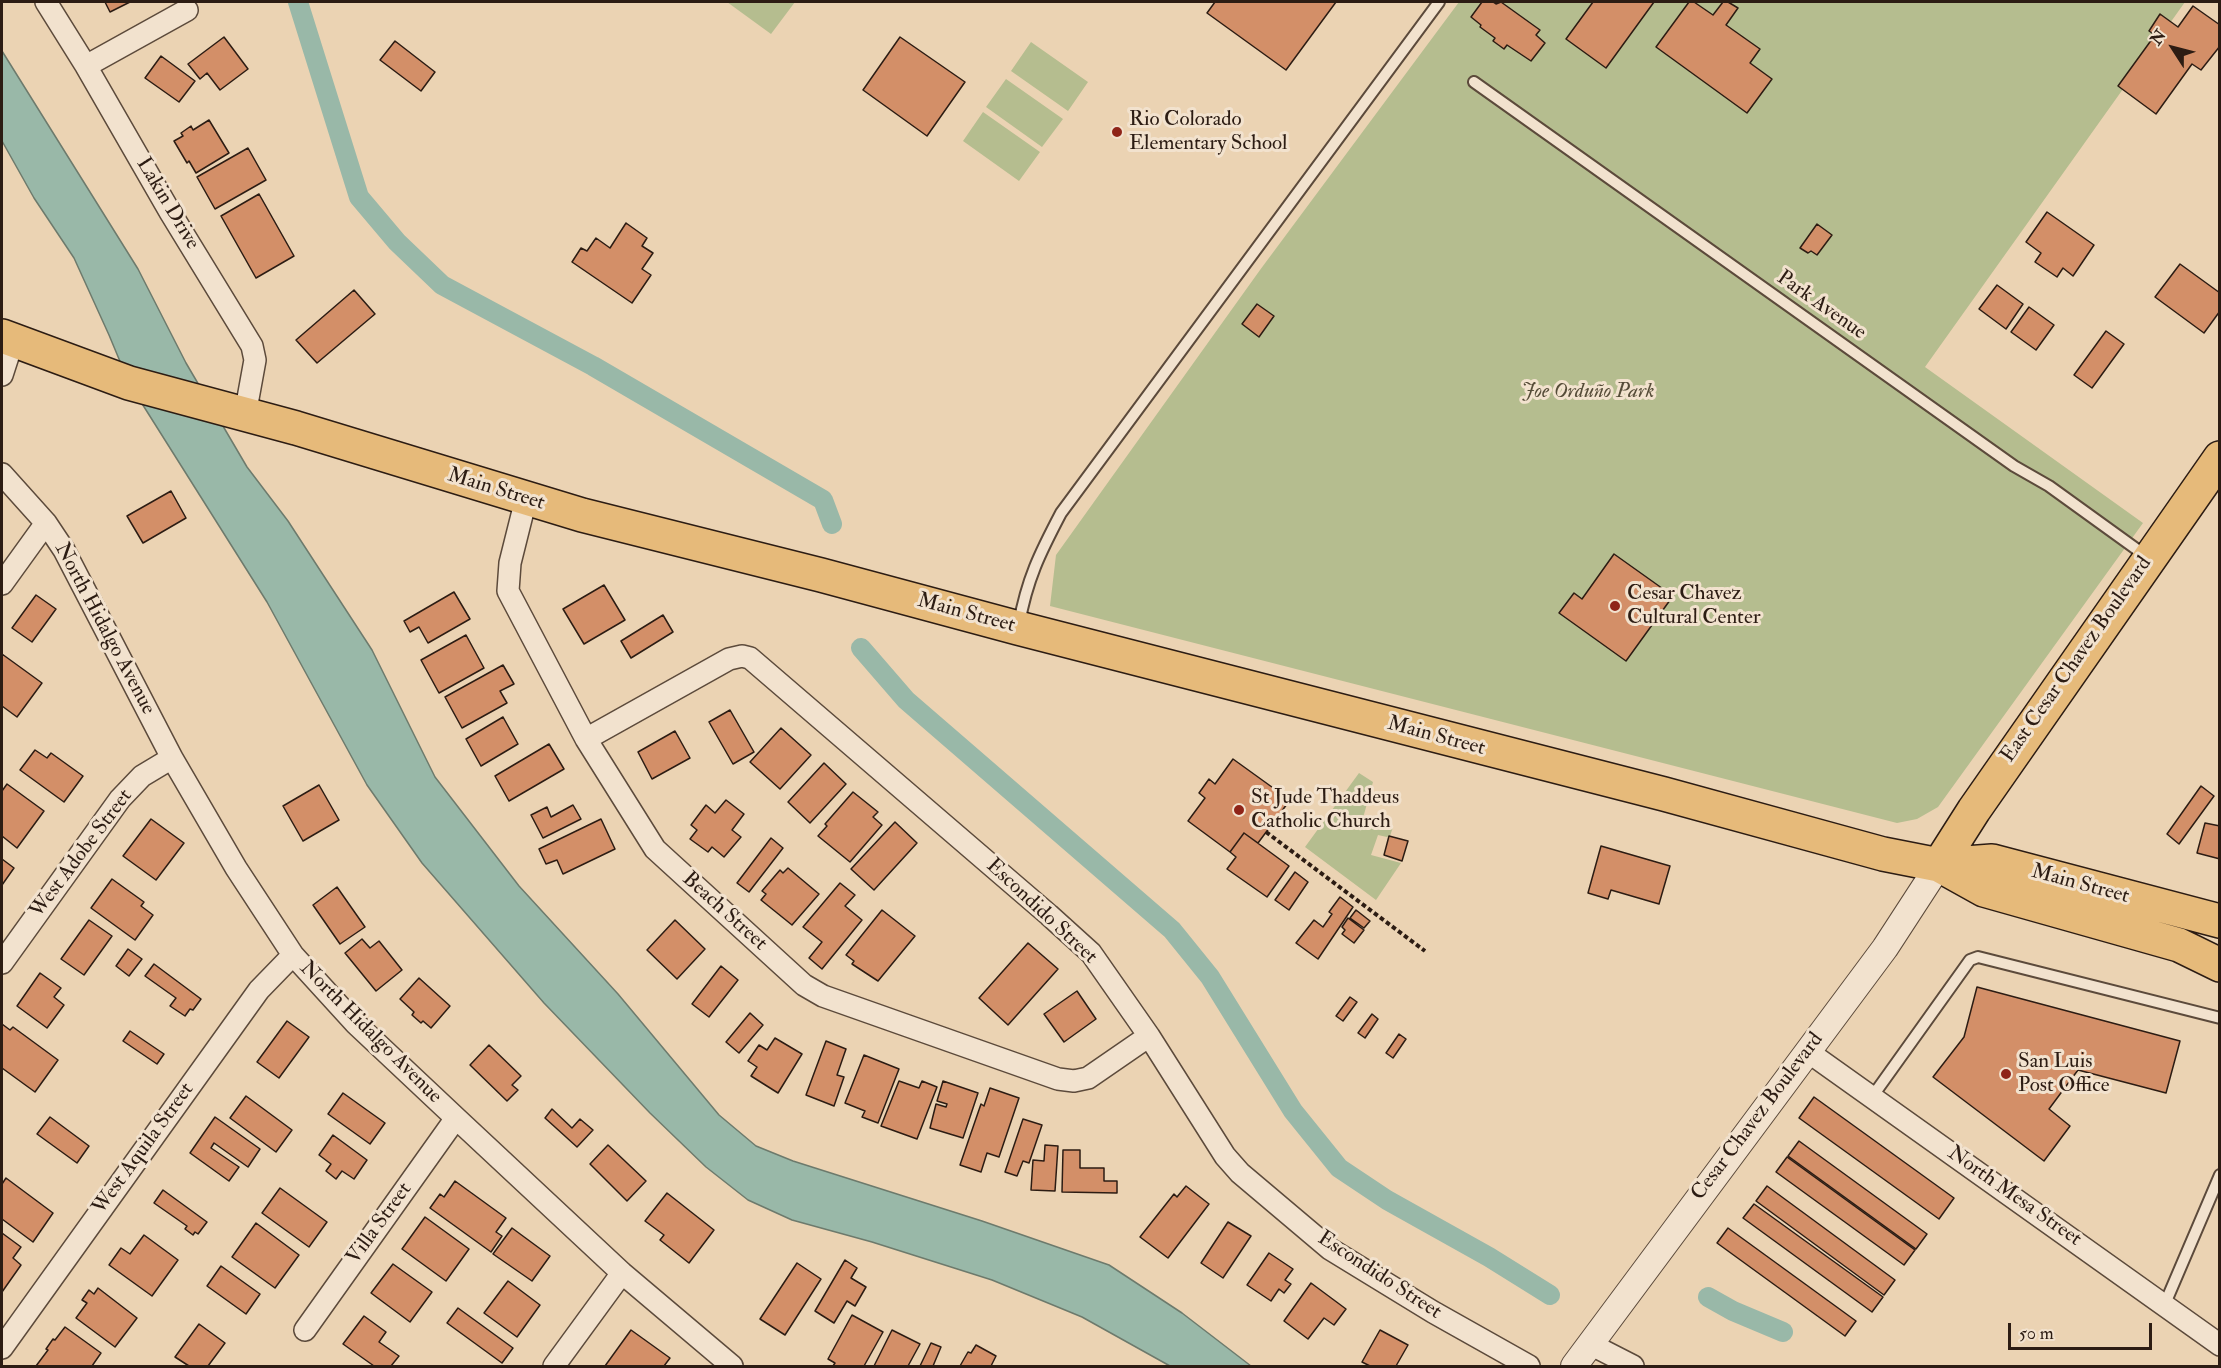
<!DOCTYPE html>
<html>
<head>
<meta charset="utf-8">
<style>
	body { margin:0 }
	#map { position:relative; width:2221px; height:1368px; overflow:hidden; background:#ebd3b3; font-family:"IM FELL Double Pica",serif }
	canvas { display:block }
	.frame { position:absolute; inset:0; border:3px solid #2c1c13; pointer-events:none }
	.north { position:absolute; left:2143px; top:18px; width:60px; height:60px; -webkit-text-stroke:4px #f2e2ce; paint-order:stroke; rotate:306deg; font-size:16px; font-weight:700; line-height:24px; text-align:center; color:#2c1c13 }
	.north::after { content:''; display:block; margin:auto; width:21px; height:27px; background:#2c1c13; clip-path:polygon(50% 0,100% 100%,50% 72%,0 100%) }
	.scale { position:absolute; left:2008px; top:1323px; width:144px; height:27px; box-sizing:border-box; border:3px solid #2c1c13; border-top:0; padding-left:8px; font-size:18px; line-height:21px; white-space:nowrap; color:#2c1c13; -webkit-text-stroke:4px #f2e2ce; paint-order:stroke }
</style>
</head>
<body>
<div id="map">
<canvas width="2221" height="1368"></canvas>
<div class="frame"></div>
<div class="north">N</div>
<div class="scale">50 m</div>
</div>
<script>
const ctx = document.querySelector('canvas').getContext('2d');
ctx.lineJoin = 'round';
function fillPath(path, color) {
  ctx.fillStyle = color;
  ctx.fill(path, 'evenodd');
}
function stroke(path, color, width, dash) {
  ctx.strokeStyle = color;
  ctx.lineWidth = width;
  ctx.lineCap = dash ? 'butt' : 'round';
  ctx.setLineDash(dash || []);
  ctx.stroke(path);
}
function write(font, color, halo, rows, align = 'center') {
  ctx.font = font + ' "IM FELL Double Pica",serif';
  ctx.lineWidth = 6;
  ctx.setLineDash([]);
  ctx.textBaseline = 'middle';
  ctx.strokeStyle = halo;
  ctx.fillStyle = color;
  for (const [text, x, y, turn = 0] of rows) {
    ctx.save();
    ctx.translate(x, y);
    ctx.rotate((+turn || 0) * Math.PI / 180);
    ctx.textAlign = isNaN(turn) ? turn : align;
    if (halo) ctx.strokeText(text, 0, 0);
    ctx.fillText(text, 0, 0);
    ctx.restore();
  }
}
const green = new Path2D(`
	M727,2H795L771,34Z
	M1459,2H2185L1925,367L2143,523L1938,807L1917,819L1897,823L1050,606L1056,555L1260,270Z
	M1031,42L1088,82L1068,111L1011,71Z
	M1006,79L1063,119L1042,147L986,107Z
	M983,112L1040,152L1019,181L963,141Z
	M1359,773L1373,782L1363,818L1393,827L1390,836L1387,837L1378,835L1371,855L1401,863L1376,900L1305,847Z`);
const water = new Path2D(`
	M2,51L138,269L186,363L247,467L288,521L372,650L435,777L519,886L618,994L719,1115L756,1146L793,1161L982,1221L1109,1265L1182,1313L1251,1366H1170L1082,1317L992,1280L872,1242L792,1220L748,1200L706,1167L650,1113L544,1003L422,863L367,785L267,602L129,383L109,335L74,258L34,198L2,141Z`);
const canal = new Path2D(`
	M298,2L359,197L397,242L442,285L593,366L823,500L832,524
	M861,648L906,700L1172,930L1210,977L1293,1111L1339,1168L1387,1200L1489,1257L1550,1295
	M1708,1297L1733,1311L1783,1332`);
const building = new Path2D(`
	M105,2H130L110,12Z
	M1215,2H1336L1286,70L1207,13Z
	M1482,2H1493L1496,4L1501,2L1540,30L1536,35L1545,43L1531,61L1507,45L1504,49L1493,41L1495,38L1480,27L1481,25L1471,17Z
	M1593,2H1654L1606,68L1566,39Z
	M1689,2H1694L1713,15L1723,2H1728L1738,8L1726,25L1760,49L1750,63L1772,79L1747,113L1656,47Z
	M2193,6L2220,25V46L2201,70L2192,64L2156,114L2118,86L2155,35L2149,31L2160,14L2178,27Z
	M224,37L248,69L220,90L207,73L200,79L188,64Z
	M900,37L965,82L927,136L863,90Z
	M395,41L435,72L421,91L380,60Z
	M161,56L195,81L179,102L145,78Z
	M209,120L229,153L196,173L189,161L187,163L174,141L183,136L181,133L191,126L193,130Z
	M248,148L266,180L215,209L197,177Z
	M259,194L294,256L256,278L221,216Z
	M2047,212L2094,245L2073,276L2063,268L2057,277L2035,262L2041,253L2026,242Z
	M626,223L647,238L642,246L653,253L642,269L651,275L632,303L572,262L581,248L587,251L596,238L610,248Z
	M1817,224L1832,235L1817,255L1811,251L1808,253L1800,248Z
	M2180,264L2220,293V311L2204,333L2155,297Z
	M1997,285L2023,304L2006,329L1979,309Z
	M354,290L375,314L317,363L296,340Z
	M1257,304L1274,316L1259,337L1242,324Z
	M2029,307L2054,325L2036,350L2011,332Z
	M2106,331L2124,344L2092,388L2074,375Z
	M171,491L186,518L143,543L127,516Z
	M1614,554L1673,596L1626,661L1559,613L1574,593L1582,599Z
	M604,585L625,620L584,644L563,609Z
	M454,592L470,619L428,643L419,627L410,632L404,621Z
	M36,595L56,609L32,642L12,628Z
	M663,615L673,632L631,658L621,641Z
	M466,635L484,668L439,693L421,660Z
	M2,654L42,683L17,717L2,706Z
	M503,665L514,684L500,691L507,703L462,728L445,697Z
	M730,710L754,752L733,764L709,722Z
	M503,717L518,744L481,766L466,739Z
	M781,728L811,755L780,789L750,762Z
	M675,731L690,758L652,779L638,752Z
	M549,744L564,769L509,801L495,776Z
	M35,750L47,758L51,753L83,776L64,802L20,770Z
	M1233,759L1276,790L1278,787L1289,796L1288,798L1290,800L1258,843L1244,833L1230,852L1188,821L1205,798L1199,793L1209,779L1215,784Z
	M824,763L846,784L810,823L788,802Z
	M7,784L44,811L17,848L2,836V791Z
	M319,785L339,820L303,841L283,806Z
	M2201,786L2214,796L2179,844L2167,834Z
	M853,792L878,812L873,817L882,825L850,862L818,836L827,826L825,824Z
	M726,800L744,814L732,830L741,837L724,857L712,847L708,852L690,839L697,830L691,825L706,805L715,813Z
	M573,805L581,819L543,838L531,815L547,807L551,817Z
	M151,819L184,843L156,880L123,856Z
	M601,819L615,849L563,874L557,860L546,864L539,849Z
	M895,822L917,843L874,890L851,869Z
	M2205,823L2220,826V859L2197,853Z
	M1244,833L1289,866L1267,897L1227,869L1236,857L1230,852Z
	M1389,836L1408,841L1402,861L1384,855Z
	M771,838L783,848L749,892L737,883Z
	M1601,846L1670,866L1659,904L1611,890L1608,899L1588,893Z
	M2,859L14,868L2,885Z
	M788,868L819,894L792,925L761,900L766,894L762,891L780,870L783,873Z
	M1295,872L1308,882L1289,910L1275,900Z
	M112,879L144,902L141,906L153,915L135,940L91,908Z
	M840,883L855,895L845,906L862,920L822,969L809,958L822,942L803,927Z
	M337,887L365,927L340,944L313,905Z
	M1340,897L1353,907L1318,959L1296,943L1314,920L1323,927L1332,914L1329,912Z
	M882,910L915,936L878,981L852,964L854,961L846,955Z
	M1356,910L1370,921L1364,928L1350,918Z
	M1348,918L1364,930L1354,943L1342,934L1345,930L1342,927Z
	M89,920L112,936L84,975L61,959Z
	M675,920L705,949L677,979L647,950Z
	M362,939L370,948L379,941L402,970L376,991L345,953Z
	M1028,943L1058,969L1008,1025L979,998Z
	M128,949L142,959L129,976L116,966Z
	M154,964L201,999L193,1010L190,1009L185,1016L170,1006L176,998L145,976Z
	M721,966L738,980L709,1017L692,1004Z
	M40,973L61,988L54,997L64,1005L47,1028L17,1006Z
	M419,978L450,1006L431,1028L423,1021L421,1023L412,1015L414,1012L400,999Z
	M1977,987L2180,1041L2166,1093L2078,1070L2049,1109L2070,1126L2044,1161L1933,1077L1964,1037Z
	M1077,991L1096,1019L1064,1042L1044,1014Z
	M1350,997L1357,1002L1343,1021L1336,1016Z
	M750,1013L763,1025L739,1053L726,1042Z
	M1372,1014L1378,1019L1365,1038L1358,1033Z
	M287,1021L309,1037L279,1078L257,1062Z
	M2,1024L10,1030L13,1027L58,1060L35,1092L2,1068Z
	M130,1031L164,1054L157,1064L123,1041Z
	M1399,1034L1406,1039L1393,1058L1386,1053Z
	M775,1038L802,1054L778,1093L751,1076L757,1067L748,1061L759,1045L767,1050Z
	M826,1041L846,1049L837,1075L844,1077L834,1106L806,1095Z
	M489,1045L521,1076L512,1085L518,1090L507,1101L470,1065Z
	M864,1055L899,1069L878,1123L862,1117L865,1111L845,1103Z
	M899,1081L919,1088L922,1081L937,1087L917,1139L881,1126Z
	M943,1081L978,1093L963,1138L930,1128L936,1104L946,1107L947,1104L937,1101Z
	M990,1088L1019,1098L999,1157L987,1153L981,1172L960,1165L981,1104L984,1106Z
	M343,1093L385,1123L370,1144L328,1114Z
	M246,1096L292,1130L276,1152L230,1118Z
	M1814,1097L1954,1198L1939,1219L1799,1118Z
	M552,1109L572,1128L580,1119L593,1130L577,1147L545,1118Z
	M50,1117L89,1146L77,1163L37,1134Z
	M215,1117L260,1149L248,1167L214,1143L211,1148L239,1167L229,1181L190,1153Z
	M1023,1119L1042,1125L1029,1163L1023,1161L1017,1176L1005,1172Z
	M333,1135L367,1160L354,1179L342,1171L336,1179L326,1171L331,1164L319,1155Z
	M1799,1141L1927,1234L1916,1249L1788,1156Z
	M608,1145L646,1181L627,1201L590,1164Z
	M1045,1145L1058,1146L1055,1191L1031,1190L1033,1160L1044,1161Z
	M1063,1150H1080V1168H1104V1181H1117V1193L1062,1192Z
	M1787,1157L1915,1250L1904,1265L1776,1172Z
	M6,1178L53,1213L33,1242L2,1219V1184Z
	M455,1181L506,1218L496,1232L502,1236L491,1252L430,1208L440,1194L444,1197Z
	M1186,1186L1209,1204L1168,1258L1140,1237L1174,1194L1177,1197Z
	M1767,1186L1895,1280L1884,1295L1756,1201Z
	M280,1188L327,1222L309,1247L262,1213Z
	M163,1190L207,1222L198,1234L195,1232L193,1235L185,1229L187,1226L154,1203Z
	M667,1193L714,1230L689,1263L660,1240L664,1235L645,1221Z
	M1754,1204L1883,1297L1872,1312L1743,1218Z
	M425,1217L469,1249L446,1281L402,1249Z
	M1228,1222L1251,1236L1223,1278L1201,1263Z
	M256,1223L299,1255L275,1288L232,1257Z
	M512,1228L550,1256L532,1281L493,1254Z
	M1728,1228L1856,1321L1845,1336L1717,1243Z
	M2,1233L21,1247L13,1258L21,1265L2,1292Z
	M144,1235L178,1260L152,1296L109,1265L121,1248L130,1254Z
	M1269,1253L1293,1269L1285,1280L1291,1284L1284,1293L1279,1289L1271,1301L1247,1285Z
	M845,1260L857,1268L851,1278L866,1287L855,1306L847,1301L834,1323L815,1311Z
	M797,1263L821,1279L785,1335L760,1319Z
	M393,1264L432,1292L410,1322L371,1293Z
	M221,1266L260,1294L246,1314L207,1286Z
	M508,1281L540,1305L517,1337L484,1313Z
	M1311,1283L1346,1309L1334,1325L1324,1318L1308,1339L1284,1321Z
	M98,1288L137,1318L115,1347L76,1318L87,1303L82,1300L89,1290L94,1294Z
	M458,1308L513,1348L502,1363L447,1323Z
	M852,1315L883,1332L864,1366H833L835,1363L828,1359Z
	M364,1316L386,1332L379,1342L399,1356L391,1366H374L343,1344Z
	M199,1324L225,1343L208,1366H189L175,1357Z
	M65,1327L101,1353L92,1366H36L48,1350L46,1349L53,1339L55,1340Z
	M631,1330L670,1358L664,1366H605Z
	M892,1330L920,1344L908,1366H874Z
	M1380,1330L1408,1345L1396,1366H1370L1362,1362Z
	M931,1343L941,1347L933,1366H920Z
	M976,1345L996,1356L991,1366H960L968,1352L971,1353Z`);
const path = new Path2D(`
	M1266,832L1425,951`);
const service = new Path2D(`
	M1474,82L2014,466L2049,486L2146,556
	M1019,624C1027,579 1040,553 1061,513L1439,2
	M1872,1097L1970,960L1978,957L2220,1018
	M2164,1306L2220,1175`);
const minor = new Path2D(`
	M46,2L86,66L170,212L252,346L255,360L245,415
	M86,66L187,10
	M2,375L13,341
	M2,474L46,523L64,550L172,758L236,868L293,955L355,1023L456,1118L622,1273L732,1366
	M526,499L510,563L508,591L586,739L655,849L804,985L823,996L1058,1079L1074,1081L1088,1078L1149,1036
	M2,584L46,523
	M586,739L729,659L742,656L750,658L1049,915L1091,953L1149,1036L1225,1156L1240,1173L1330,1249L1433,1312L1529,1366
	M2,963L120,799L142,776L172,758
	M1807,1051L2220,1345
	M305,1330L456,1118
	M1590,1344L1633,1366
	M2,1348L259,990L293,955
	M554,1366L622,1273`);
const tertiary = new Path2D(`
	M1574,1366L1885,948L1939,865`);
const trunk = new Path2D(`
	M2,336L129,383L296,428L582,515L821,575L1018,628L1664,794L1883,854L1939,865L1992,861L2220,921
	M1939,865L1974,810L2220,458
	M1939,865L1984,890L2179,945L2220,965`);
const markers = [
	[1117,132,6,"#8f2418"],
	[1615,606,6,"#8f2418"],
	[1239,810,6,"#8f2418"],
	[2006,1074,6,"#8f2418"]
];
const poiNames = [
	["Rio Colorado",1129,120],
	["Elementary School",1129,144],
	["Cesar Chavez",1627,594],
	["Cultural Center",1627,618],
	["St Jude Thaddeus",1251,798],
	["Catholic Church",1251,822],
	["San Luis",2018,1062],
	["Post Office",2018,1086]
];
const streetNames = [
	["Lakin Drive",167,204,59],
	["Park Avenue",1821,306,35],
	["Main Street",496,490,17],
	["Main Street",966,614,15],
	["North Hidalgo Avenue",104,629,62],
	["East Cesar Chavez Boulevard",2077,660,-55],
	["Main Street",1436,737,15],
	["West Adobe Street",82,854,-53],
	["Main Street",2080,885,15],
	["Beach Street",724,912,42],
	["Escondido Street",1041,912,43],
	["North Hidalgo Avenue",370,1033,45],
	["Cesar Chavez Boulevard",1758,1117,-53],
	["West Aquila Street",144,1149,-54],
	["North Mesa Street",2014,1197,35],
	["Villa Street",380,1224,-54],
	["Escondido Street",1379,1276,33]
];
const parkNames = [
	["Joe Orduño Park",1588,392]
];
fillPath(green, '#b5bd8f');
fillPath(water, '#99b8a8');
stroke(water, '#6d7a6c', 1.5);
stroke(canal, '#99b8a8', 20);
fillPath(building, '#d38f68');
stroke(building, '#2c1c13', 1.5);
stroke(service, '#5c4a3b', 14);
stroke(minor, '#5c4a3b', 24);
stroke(tertiary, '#5c4a3b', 28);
stroke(trunk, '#2c1c13', 36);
stroke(path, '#2c1c13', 4, [4.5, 3]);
stroke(service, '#f2e2ce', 10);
stroke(minor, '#f2e2ce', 21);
stroke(tertiary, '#f2e2ce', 26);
stroke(trunk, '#e6ba7a', 33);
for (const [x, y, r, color] of markers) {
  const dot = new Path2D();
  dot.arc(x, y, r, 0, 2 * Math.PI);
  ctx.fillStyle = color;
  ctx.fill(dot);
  stroke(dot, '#f2e2ce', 2);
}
write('21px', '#2c1c13', '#f2e2ce', poiNames, 'left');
write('21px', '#2c1c13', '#f2e2ce', streetNames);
write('italic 21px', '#554c38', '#f2e2ce', parkNames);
</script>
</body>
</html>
